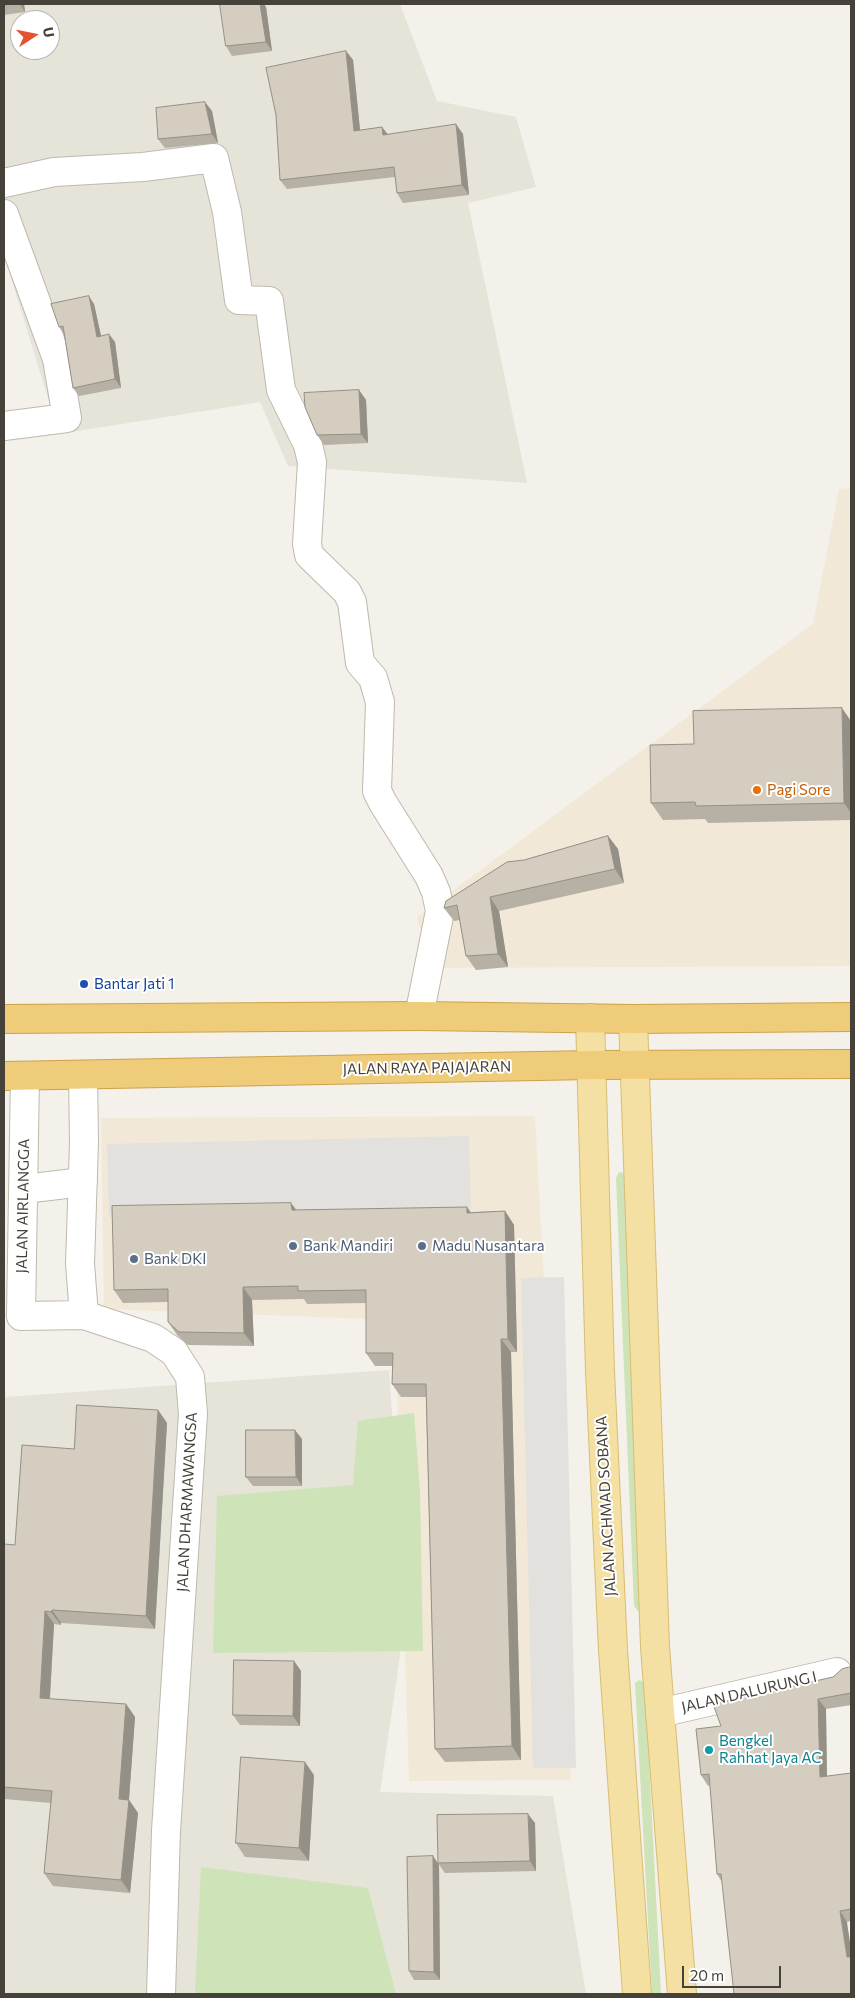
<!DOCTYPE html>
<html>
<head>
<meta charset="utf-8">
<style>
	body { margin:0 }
	#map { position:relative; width:855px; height:1998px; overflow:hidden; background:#f3f1ea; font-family:Commissioner,sans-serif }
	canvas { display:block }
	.frame { position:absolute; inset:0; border:5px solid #464239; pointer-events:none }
	.north { position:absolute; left:10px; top:10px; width:50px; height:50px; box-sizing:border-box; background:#fff; border:1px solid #b5b3b0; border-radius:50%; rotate:79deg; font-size:14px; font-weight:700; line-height:20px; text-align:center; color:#464239 }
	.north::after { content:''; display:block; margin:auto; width:18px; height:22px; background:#e35331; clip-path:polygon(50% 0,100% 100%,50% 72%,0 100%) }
	.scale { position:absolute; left:682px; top:1966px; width:99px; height:22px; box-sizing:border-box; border:2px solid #464239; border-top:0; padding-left:6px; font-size:15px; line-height:18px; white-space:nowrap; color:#464239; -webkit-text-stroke:4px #fff; paint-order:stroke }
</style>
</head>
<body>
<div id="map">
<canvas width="855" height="1998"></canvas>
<div class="frame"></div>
<div class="north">U</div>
<div class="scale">20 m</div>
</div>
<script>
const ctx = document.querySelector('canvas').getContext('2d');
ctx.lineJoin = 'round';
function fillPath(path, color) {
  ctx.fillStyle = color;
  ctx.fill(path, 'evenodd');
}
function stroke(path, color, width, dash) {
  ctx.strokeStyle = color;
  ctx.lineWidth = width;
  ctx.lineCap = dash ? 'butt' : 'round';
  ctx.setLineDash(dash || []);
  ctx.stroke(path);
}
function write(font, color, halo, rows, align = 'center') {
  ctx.font = font + ' Commissioner,sans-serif';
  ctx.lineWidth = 4;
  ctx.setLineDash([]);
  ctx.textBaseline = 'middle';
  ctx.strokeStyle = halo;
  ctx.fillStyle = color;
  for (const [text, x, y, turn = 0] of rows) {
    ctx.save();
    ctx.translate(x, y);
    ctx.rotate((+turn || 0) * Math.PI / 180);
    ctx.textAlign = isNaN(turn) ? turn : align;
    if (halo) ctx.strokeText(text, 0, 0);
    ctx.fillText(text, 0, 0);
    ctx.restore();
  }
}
const residential = new Path2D(`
	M4,4H400L437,101L516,117L536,187L468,203L527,483L288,466L260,402L59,434L4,255ZM20,20H50V50H20Z
	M389,1370L399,1511L400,1656L380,1792L553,1796L586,1994H4V1397Z`);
const commercial = new Path2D(`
	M851,488V966L432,968L417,917L813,624L839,489Z
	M535,1116L571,1780L409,1781L395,1320L104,1309L101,1118Z`);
const green = new Path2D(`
	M619,1172L625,1173L640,1610L638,1611L634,1606L616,1178Z
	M414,1413L420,1491L423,1651L213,1653L217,1496L353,1485L358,1421Z
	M639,1680L645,1683L661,1994H652L635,1683Z
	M201,1867L368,1888L396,1994H195Z`);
const parking = new Path2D(`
	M469,1136L471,1218L303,1213L109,1217L107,1144Z
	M564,1277L576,1768H533L521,1278Z`);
const minor = new Path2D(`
	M4,183L54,172L143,167L214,158L227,212L239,300L269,301L281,390L308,445L312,462L307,544L309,555L347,592L352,602L360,663L373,678L380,702L377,791L383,803L429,876L436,892L440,911L419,1016
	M4,214L57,359L67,418L4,426
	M83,1075L84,1142L80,1264L84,1315
	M24,1189L83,1182
	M21,1316L84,1315L153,1338L174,1352L190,1377L193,1414L166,1831L161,1994
	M21,1316L25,1076
	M660,1713L837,1672`);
const major = new Path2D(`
	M590,1018L600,1371L613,1650L637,1994
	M633,1019L655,1647L682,1994`);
const highway = new Path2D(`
	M4,1019L419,1016L633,1019L851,1017
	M4,1076L591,1065L851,1064`);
const wall = new Path2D(`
	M4,4H24L25,12L4,15Z
	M266,7L272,51L232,56L226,46Z
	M346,51L353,60L360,130L382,127L387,134H463L469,195L403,203L397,193L395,177L287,189L280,180Z
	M212,111L218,143L165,148L158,139Z
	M94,304L101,336L115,342L121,388L79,396L73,388L64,334L59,327Z
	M359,390L366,400L368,443L324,445L317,435Z
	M851,721V820L708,823L705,819L663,820L651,803L694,744Z
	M608,836L618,849L624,883L499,911L508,967L476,970L466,956L460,920L454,921L444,908L524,860Z
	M297,1210L471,1212L505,1211L514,1225L517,1352H511L521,1760L445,1762L435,1749L426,1397H401L392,1384V1366H375L366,1353V1303L307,1304L304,1299L252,1300L254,1346L188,1345L177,1335L168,1322V1302L123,1303L114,1290Z
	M158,1410L167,1423L155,1629L61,1623V1625L54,1624L50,1699L126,1704L135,1717L129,1800L138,1813L130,1893L53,1886L44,1873L51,1803L4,1799V1544L15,1545L74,1449Z
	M302,1439V1486H253L246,1477Z
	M294,1661L301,1671L300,1726L240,1725L233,1715Z
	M851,1667V1705L826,1709L827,1776L851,1773V1921L847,1922L722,1882L717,1874L710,1785L708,1786L701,1775L721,1726L833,1677Z
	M314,1775L309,1861L245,1857L236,1843Z
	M535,1823L536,1871L445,1873L438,1863Z
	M433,1856L439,1865L440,1980H414L409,1971Z`);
const shadedWall = new Path2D(`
	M20,4H24L25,12Z
	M260,4H264L266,7L272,51L266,42Z
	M346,51L353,60L361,140L354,131Z
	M205,102L212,111L218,143L212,134Z
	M456,124L463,134L469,195L462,185Z
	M382,127L389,136L383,135Z
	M89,296L94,304L103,345L97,337Z
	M109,334L115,342L121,388L115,379Z
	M359,390L366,400L368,443L361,434Z
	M842,708L851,721V813L844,803Z
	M608,836L618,849L624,883L615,869Z
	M490,897L499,911L508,967L498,954Z
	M291,1203L301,1216L292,1210Z
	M467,1207L476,1220L467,1213Z
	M505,1211L514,1225L517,1352L508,1339Z
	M243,1287L252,1300L254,1346L244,1333Z
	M501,1339L511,1352L521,1760L512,1746Z
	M158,1410L167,1423L155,1629L146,1616Z
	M295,1430L302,1439V1486L296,1477Z
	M52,1610L61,1623V1625L51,1612Z
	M45,1611L54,1624L49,1711L40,1698Z
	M294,1661L301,1671L300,1726L293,1716Z
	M818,1699L826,1709L827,1787L820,1777Z
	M126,1704L135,1717L128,1812L119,1799Z
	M305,1762L314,1775L309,1861L299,1848Z
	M129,1800L138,1813L130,1893L121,1880Z
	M528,1814L535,1823L536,1871L530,1861Z
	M433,1856L439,1865L440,1980L434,1972Z
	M840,1911L847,1922L851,1949V1964L847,1957Z`);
const building = new Path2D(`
	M4,4H15L4,5Z
	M220,4H260L266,42L226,46Z
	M346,51L354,131L382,127L383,135L456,124L462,185L397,193L394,167L280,180L276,115L266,68Z
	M205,102L212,134L158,139L156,108Z
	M89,296L97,337L109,334L115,379L73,388L63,326L59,327L51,304Z
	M359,390L361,434L317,435L305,407L304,393Z
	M842,708L844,803L696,806L695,802L651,803L650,745L694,744L693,711Z
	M608,836L615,869L490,897L498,954L466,956L457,905L444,908L446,901L507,862L524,860Z
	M291,1203L292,1210L467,1207V1213L505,1211L508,1339H501L512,1746L435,1749L426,1384H392L393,1353H366V1290L298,1291V1286L243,1287L244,1333L179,1332L168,1322V1289L114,1290L112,1206Z
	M77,1405L158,1410L146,1616L52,1610L51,1612L45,1611L40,1698L126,1704L119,1799L129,1800L121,1880L44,1873L52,1791L4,1787V1544L15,1545L22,1445L74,1449Z
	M246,1430H295L296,1477H246Z
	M234,1660L294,1661L293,1716L233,1715Z
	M851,1667V1693L818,1699L820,1777L851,1773V1909L840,1911L847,1957H851V1994H734L721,1874H717L709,1774L701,1775L696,1729L721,1726L713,1704L833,1677L842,1669Z
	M241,1757L305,1762L299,1848L236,1843Z
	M528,1814L530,1861L438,1863L437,1815Z
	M433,1856L434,1972L409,1971L407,1857Z`);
const markers = [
	[757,790,5,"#e8710a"],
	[84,984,5,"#1a4fb4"],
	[293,1246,5,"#5c6f8a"],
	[422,1246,5,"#5c6f8a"],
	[134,1259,5,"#5c6f8a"],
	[709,1750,5,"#0f9aa8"]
];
const foodNames = [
	["Pagi Sore",767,790]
];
const transitNames = [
	["Bantar Jati 1",94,984]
];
const streetNames = [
	["JALAN RAYA PAJAJARAN",427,1068,-1],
	["JALAN AIRLANGGA",23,1206,-89],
	["JALAN DHARMAWANGSA",187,1502,-87],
	["JALAN ACHMAD SOBANA",606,1506,-93],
	["JALAN DALURUNG I",749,1692,-13]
];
const serviceNames = [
	["Bank Mandiri",303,1246],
	["Madu Nusantara",432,1246],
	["Bank DKI",144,1259]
];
const cultureNames = [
	["Bengkel",719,1741],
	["Rahhat Jaya AC",719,1758]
];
fillPath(residential, '#e6e3d9');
fillPath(commercial, '#f2e8d8');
fillPath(green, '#cee3b7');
fillPath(parking, '#e2e1de');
stroke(minor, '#beb9ad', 30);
stroke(major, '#d7bd74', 30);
stroke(highway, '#cda24a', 30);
stroke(minor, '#fff', 28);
stroke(major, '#f4e0a3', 28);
stroke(highway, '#efcc7a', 28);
fillPath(wall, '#b6b0a5');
fillPath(shadedWall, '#949086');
fillPath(building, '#d4cdc0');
stroke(building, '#949086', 1);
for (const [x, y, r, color] of markers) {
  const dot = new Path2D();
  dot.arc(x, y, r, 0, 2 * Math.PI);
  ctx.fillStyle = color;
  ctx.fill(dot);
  stroke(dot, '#fff', 2);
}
write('15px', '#c56008', '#fff', foodNames, 'left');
write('15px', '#164399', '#fff', transitNames, 'left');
write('15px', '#464239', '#fff', streetNames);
write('15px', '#4e5e75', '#fff', serviceNames, 'left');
write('15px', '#0d838f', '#fff', cultureNames, 'left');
</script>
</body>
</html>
